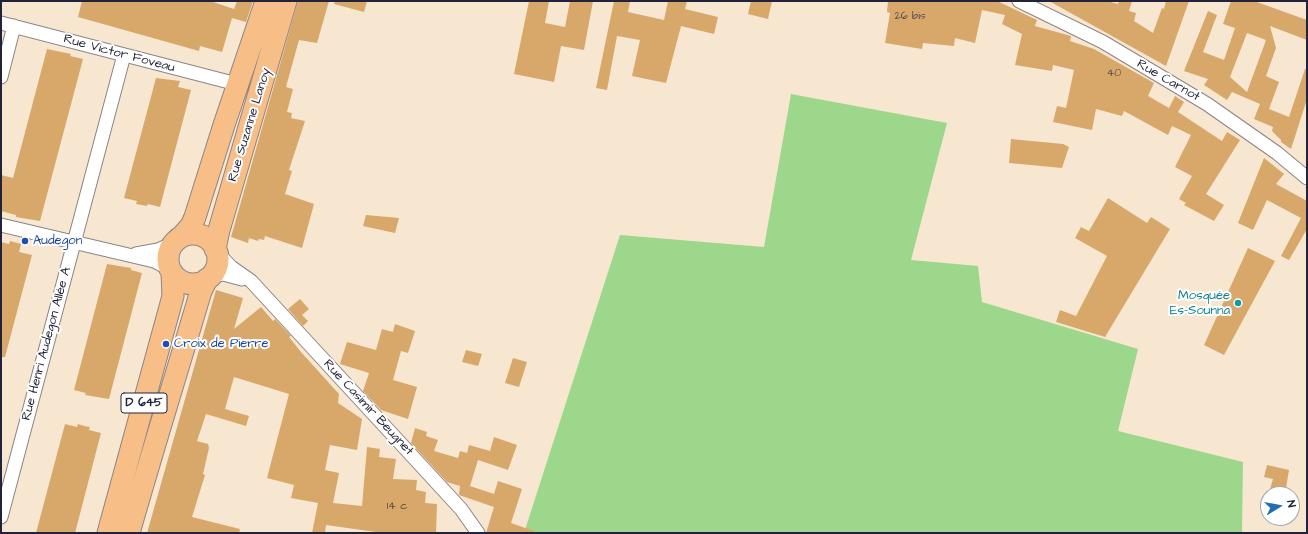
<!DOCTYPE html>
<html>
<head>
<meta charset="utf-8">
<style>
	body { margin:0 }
	#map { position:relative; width:1308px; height:534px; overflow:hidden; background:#f7e7d1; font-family:"Architects Daughter",sans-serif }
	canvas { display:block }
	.frame { position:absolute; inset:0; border:2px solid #22223b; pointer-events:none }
	.north { position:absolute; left:1260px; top:486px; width:40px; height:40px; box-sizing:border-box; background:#fff; border:1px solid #a7a7b1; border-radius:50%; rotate:79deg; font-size:11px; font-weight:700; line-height:16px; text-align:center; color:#22223b }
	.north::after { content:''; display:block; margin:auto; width:14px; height:18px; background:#1f6fb2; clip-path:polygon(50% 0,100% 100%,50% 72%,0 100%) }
</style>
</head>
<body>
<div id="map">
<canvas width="1308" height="534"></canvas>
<div class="frame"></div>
<div class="north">N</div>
</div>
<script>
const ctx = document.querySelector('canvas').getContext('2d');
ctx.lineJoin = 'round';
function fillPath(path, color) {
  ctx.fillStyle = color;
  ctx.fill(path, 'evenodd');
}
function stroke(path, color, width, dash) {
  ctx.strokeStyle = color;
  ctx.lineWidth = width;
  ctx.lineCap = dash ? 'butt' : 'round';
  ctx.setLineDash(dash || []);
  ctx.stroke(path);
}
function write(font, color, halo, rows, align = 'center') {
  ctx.font = font + ' "Architects Daughter",sans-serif';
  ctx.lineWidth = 4;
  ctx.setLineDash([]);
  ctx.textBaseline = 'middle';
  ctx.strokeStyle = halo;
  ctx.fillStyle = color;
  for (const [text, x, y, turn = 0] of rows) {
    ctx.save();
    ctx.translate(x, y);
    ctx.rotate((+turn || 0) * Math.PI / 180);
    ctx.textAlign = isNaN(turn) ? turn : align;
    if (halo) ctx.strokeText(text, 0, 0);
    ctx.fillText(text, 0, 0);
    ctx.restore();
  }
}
const green = new Path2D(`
	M791,94L947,123L911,260L978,266L982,302L1138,349L1118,431L1243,462L1242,533H524L620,235L764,247Z`);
const building = new Path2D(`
	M82,1H210L234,9L237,1H253L246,22L232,18L222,52L200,46L199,51L78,17Z
	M298,1H329L317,43L299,40L286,87L293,89L287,112L292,113L291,118L305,121L289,170L292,171L285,194L314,204L302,248L265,236L264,240L259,239L258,241L249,238L248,243L231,237Z
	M335,1H367L364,12L334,4Z
	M529,1H549L545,23L565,27L570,1H593L584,50L561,46L554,82L514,74Z
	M614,1H630L628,12L664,20L668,1H687L685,9L718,17L714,34L681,26L666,83L632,76L640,40L617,36L607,90L596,88Z
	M751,1H772L768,19L748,14Z
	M888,1H997L1037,20L1035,26L1071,36L1070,41L1094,49L1154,83L1148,96L1169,108L1175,96L1184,102L1178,112L1222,141L1227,132L1240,140L1206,194L1224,205L1214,221L1184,205L1186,203L1179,199L1192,176L1175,167L1191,135L1172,126L1168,135L1124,111L1122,116L1096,109L1092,130L1053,122L1057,106L1066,108L1074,70L1053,65L1052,71L1015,65L1022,34L1002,24L1005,15L982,10L975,43L955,38L954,46L923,43L922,49L885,43L890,13L887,12Z
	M1049,1H1107L1118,4L1119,1H1132L1129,11L1136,13L1134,21L1153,33L1162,8L1164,9L1166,1H1189L1166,66Z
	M1231,1H1254L1307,20V40L1270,26L1276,48L1266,76L1279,82L1269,109L1289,117L1305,69H1307V99L1291,149L1281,142V140L1272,131L1273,127L1254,119L1260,104L1232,92L1227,100L1204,85L1208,79L1184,71L1208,11L1217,15L1203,52L1224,60L1235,28L1223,24ZM1247,33L1266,40L1247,92L1230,77Z
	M47,49L71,54L70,56L83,59L40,221L16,217V215L1,211V175L13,178Z
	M156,78L180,81L178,87L191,90L160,207L148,204L147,206L136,204L137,201L124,198Z
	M1011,139L1063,144L1069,147L1062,168L1009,163Z
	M1264,158L1284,174L1276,184L1307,201V229L1289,260L1281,256L1301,218L1267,200L1253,230L1238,223Z
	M1108,198L1147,223L1151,217L1170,229L1105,337L1056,322L1060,310L1076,316L1107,256L1075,238L1081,227L1089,231Z
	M366,215L399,218L395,233L363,226Z
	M10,241L21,244L19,252L32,255L5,357H1V242L9,244Z
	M1248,248L1275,261L1224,355L1204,345Z
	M107,264L131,268V270L142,273L109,399L85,395L86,393L74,390Z
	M216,290L243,298L234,329L261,307L273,321L275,319L291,336L289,337L301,352L339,394L338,403L362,419L357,450L330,445L325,470L339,473L333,503L362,506L367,447L380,449L379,457L396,459L393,479L417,480L416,490L426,492L425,503L437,504L436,533H383L326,525L325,533H312L318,503L291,498L294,485L267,478L289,394L234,377L225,409L249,416L246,426L206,414L197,441L208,444L209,448L203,474L205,475L192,517L240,529L239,533H147Z
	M300,299L309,309L302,315L308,321L303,326L288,309Z
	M395,324L415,331L408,353L401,351L393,380L417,387L408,419L381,410L363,391L369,373L340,364L347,342L376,350L382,329L393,332Z
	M466,350L482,354L478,366L462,362Z
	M513,358L527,362L519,387L505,383Z
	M65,424L77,427L78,424L84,426L90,427L89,430L101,433L75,533H36Z
	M415,428L427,432L426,436L438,440L434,451L458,458L460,451L467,453L469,445L490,451L494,437L517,445L508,470L478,460L470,486L494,494L498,481L522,489L511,523L534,531L533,533H486L494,507L459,495L460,486L447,482L411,443Z
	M1267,465L1289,470L1285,494H1273L1274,490L1270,489L1273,479L1264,477Z`);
const minor = new Path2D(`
	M1019,1L1103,42L1207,104L1277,153L1307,178
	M1,23L237,84
	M1,77L14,26
	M1,225L154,261L170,269
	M217,252L231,267L251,281L461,509L478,533
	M136,254L158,250L172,244
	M211,276L223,274L242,279
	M1,517L124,55`);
const primary = new Path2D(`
	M168 259a25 25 0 1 1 50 0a25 25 0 1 1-50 0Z
	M182,236L191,226L195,217L224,125L266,1
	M215,249L219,230L286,1
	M108,533L173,296L172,273
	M129,533C152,452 177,372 201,291L207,279`);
const markers = [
	[25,241,4,"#1a4fb4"],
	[1238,303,4,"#0f9aa8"],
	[166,344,4,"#1a4fb4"]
];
const numberNames = [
	["26 bis",910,17],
	["40",1114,74],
	["14 c",397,507]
];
const shields = [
	[144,403,46]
];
const shieldNames = [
	["D 645",144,403]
];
const streetNames = [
	["Rue Victor Foveau",119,54,15],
	["Rue Carnot",1168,81,30],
	["Rue Suzanne Lanoy",250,125,-73],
	["Rue Henri Audegon Allée A",47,344,-75],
	["Rue Casimir Beugnet",368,408,47]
];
const transitNames = [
	["Audegon",33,241],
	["Croix de Pierre",174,344]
];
const cultureNames = [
	["Mosquée",1230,296],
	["Es-Sounna",1230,311]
];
fillPath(green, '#9cd78b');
fillPath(building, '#d8a86a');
stroke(minor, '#8c8486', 15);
stroke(primary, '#8c8486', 23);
stroke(minor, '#fff', 13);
stroke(primary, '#f7be87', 21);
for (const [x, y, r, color] of markers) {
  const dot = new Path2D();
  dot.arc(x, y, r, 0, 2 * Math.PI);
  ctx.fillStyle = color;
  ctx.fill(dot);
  stroke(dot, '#fff', 1.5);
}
write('11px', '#504447', null, numberNames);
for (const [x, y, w] of shields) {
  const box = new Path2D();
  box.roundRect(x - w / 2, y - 10, w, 20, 3);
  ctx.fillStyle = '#fff';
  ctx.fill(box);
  stroke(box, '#22223b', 1);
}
write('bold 12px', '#22223b', null, shieldNames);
write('13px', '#22223b', '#fff', streetNames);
write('13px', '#164399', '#fff', transitNames, 'left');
write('13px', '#0d838f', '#fff', cultureNames, 'right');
</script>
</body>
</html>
